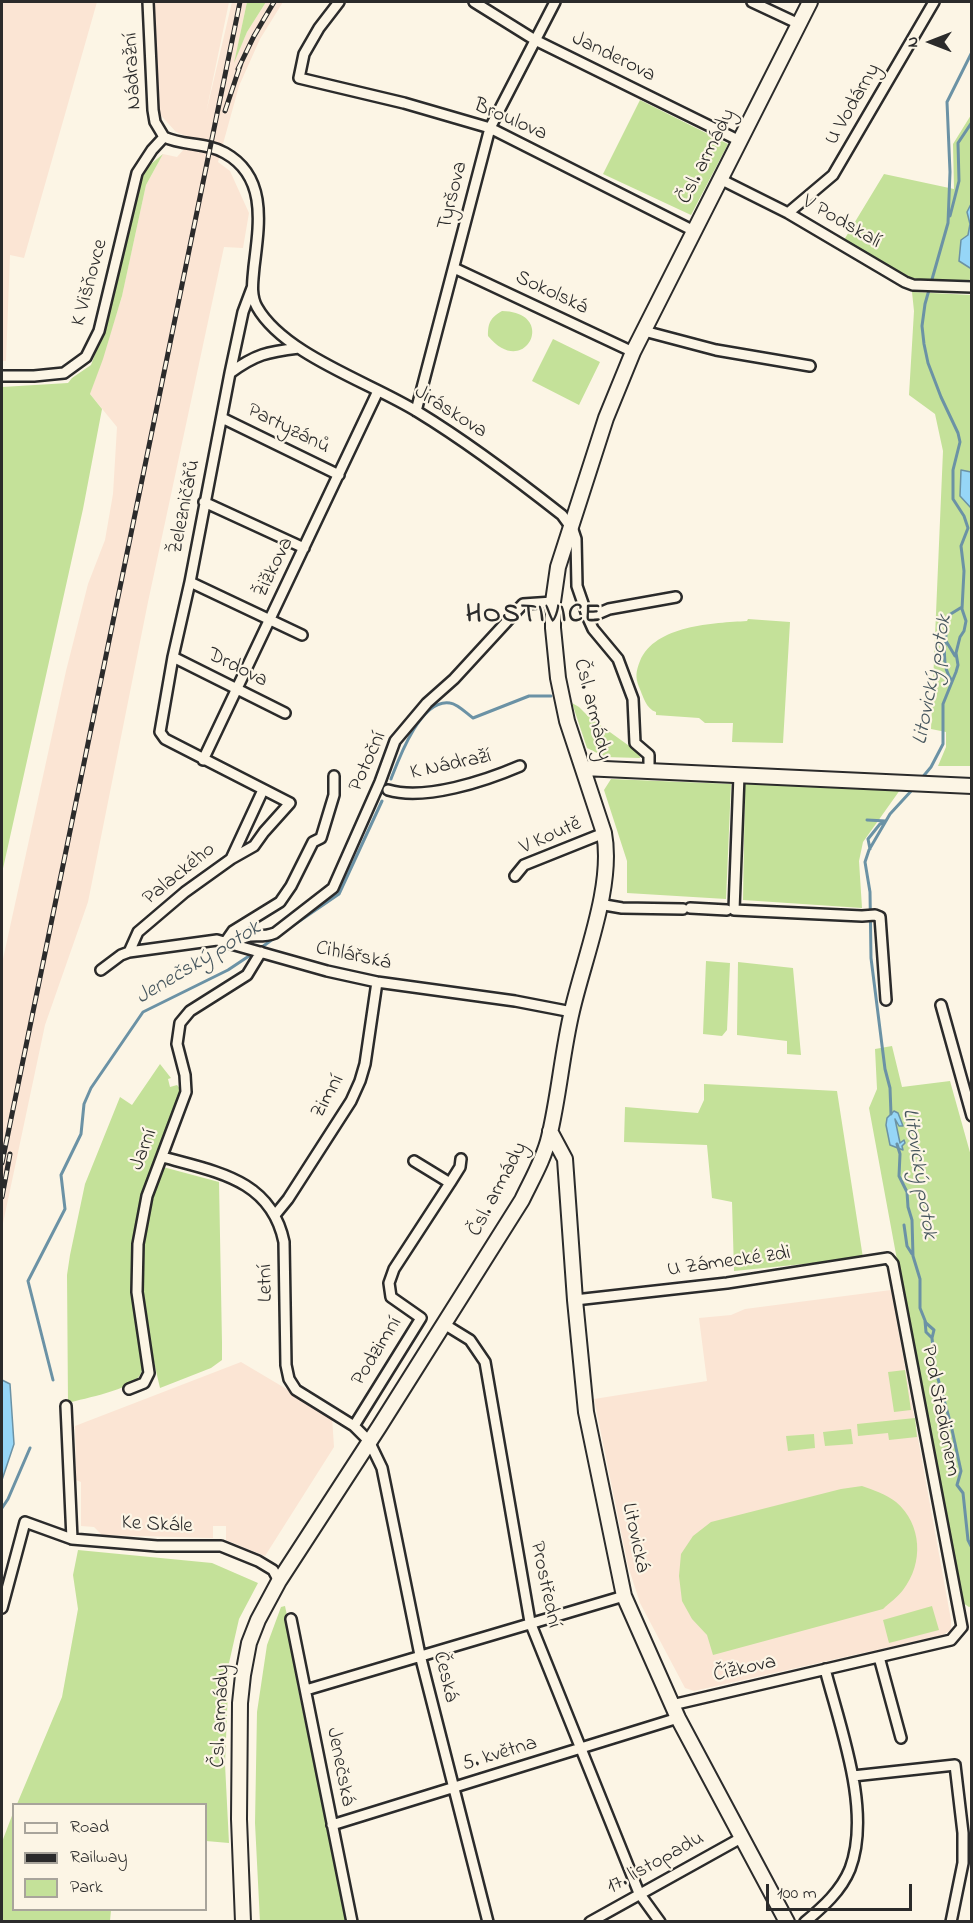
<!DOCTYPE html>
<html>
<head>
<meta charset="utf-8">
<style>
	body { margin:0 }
	#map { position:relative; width:973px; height:1923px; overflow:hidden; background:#fcf5e5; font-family:"Indie Flower",sans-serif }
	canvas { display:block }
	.frame { position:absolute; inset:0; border:3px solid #2b2b2b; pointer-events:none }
	.legend { position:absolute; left:12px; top:1803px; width:195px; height:108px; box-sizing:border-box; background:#fcf5e5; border:2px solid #a8a49b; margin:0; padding:8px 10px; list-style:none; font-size:18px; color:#2b2b2b }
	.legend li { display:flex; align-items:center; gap:12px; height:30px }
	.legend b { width:30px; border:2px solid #a8a49b }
	.north { position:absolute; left:901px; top:12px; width:60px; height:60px; -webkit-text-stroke:4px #fcf5e5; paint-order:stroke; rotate:270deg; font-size:16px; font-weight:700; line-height:24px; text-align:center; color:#2b2b2b }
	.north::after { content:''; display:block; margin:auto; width:21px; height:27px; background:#2b2b2b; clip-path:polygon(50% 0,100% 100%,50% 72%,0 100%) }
	.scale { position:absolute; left:766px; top:1884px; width:146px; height:27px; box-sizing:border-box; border:3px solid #2b2b2b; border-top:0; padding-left:8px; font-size:18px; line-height:21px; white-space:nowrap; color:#2b2b2b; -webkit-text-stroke:4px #fcf5e5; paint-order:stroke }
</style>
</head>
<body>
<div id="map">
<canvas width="973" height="1923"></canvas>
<div class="frame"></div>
<ul class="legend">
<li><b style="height:8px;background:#fcf5e5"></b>Road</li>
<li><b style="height:8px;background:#2b2b2b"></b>Railway</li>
<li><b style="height:16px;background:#c4e199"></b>Park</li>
</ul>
<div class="north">N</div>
<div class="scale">100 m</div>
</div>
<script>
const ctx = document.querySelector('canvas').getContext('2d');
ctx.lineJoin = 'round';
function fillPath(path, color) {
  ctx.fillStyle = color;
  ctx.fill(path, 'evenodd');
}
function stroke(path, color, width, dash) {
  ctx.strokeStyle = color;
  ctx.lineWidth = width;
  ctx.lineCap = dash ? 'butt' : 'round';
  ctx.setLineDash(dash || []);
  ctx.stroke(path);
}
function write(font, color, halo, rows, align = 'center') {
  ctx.font = font + ' "Indie Flower",sans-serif';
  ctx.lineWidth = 4.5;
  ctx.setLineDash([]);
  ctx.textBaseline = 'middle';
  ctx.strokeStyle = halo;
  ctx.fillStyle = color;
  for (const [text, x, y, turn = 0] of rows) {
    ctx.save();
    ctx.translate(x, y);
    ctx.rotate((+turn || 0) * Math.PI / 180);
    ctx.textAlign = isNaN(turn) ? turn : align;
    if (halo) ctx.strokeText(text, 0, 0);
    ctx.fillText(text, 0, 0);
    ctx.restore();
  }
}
const built = new Path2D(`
	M2,2H97L24,258L10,255L6,361H2Z
	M154,2H229L206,113L232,2H247L235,59L247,32L266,2H283L260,39L239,86L218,162L230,171L249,213L243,248L224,247L148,602L88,902L45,1025L2,1228V974L3,959L66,671L88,584L105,540L113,494L117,427L90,394L121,300L146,185L163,154L177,157L193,139L176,132L156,110Z
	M891,1290L951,1620V1630L943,1635L694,1691L685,1688L640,1603L628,1566L594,1399L707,1381L699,1318L731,1315L745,1309Z
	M241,1362L332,1416L334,1447L265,1556L226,1540V1526H213V1538L102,1535L94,1527L81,1526V1482L76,1480L75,1426Z`);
const green = new Path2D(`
	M247,2H266L247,32L234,63Z
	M640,100L728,144L691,215L603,174Z
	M971,115L972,271L969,282H939L911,278L844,240L884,174L954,189L953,144Z
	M163,154L146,185L122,296L103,359L90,394L102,409L83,509L2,873V387L68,383L72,378L91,365L103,333L140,173Z
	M912,292L971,295V766H938L946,747V732L931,729L943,451L935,414L909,395L914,311Z
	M502,311C559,312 525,381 488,336C488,323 490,318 502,311Z
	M553,339L600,362L579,405L532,381Z
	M748,619L790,622L783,743L732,742L733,723H705L699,718L656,715V712C646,709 643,696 639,687C635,677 636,671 640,661C655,625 714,623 747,621Z
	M572,703L579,707L589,717L639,753L640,758L605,757L587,748Z
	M611,779L731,784L726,899L627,893V861L604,790Z
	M745,783L900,790L863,842L859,861L862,908L743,900Z
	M706,961L730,963L727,1030L722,1036L703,1034Z
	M738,962L793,968L801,1055L787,1054V1041L737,1035Z
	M892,1046L902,1087L950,1081L971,1156L972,1606L969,1607L960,1601L869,1108L877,1089L875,1049Z
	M160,1064L171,1078L168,1079L170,1087L177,1085L181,1090C157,1155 131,1209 132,1280C132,1299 134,1317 137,1335C139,1344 142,1353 143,1362C143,1367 142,1371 140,1375C131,1390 85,1398 68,1403L67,1275L70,1255L85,1184L120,1097L132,1105Z
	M704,1084L837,1091L863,1258L734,1271L732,1202L712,1198L707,1145L624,1142L625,1107L698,1113L704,1100Z
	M163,1167L219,1182L222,1343V1360L211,1368L160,1388C154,1361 147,1334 144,1307C139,1259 147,1212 163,1167Z
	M905,1370L911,1410L894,1412L888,1372Z
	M915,1418L917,1437L889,1440L888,1433L858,1436L857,1424Z
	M851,1429L853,1444L825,1446L823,1432Z
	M814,1434L815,1448L788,1451L786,1436Z
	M862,1486C873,1490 886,1494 896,1502C922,1524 924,1563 903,1590C898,1597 889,1603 883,1609L713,1655L707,1635L692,1619L682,1601L679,1576L681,1554L693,1536L711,1522L841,1489Z
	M78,1550L212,1563L258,1583L239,1619L229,1663L225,1764L229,1843L206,1841V1804H17L62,1697L78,1609L73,1575Z
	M285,1606L301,1682L297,1684L347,1921L260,1922L255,1823L257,1712L267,1645L281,1607Z
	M932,1606L939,1630L889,1643L883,1620Z
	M13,1813L14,1910H111L110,1921H2V1842Z`);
const water = new Path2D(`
	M971,204L972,267L970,268L959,261L961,240L968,235L970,224L967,212Z
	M961,470L971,472V508L960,496Z
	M894,1111L898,1113L903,1126H899L895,1119L900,1143L904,1140L905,1143L902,1146L903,1150L890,1145L886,1125L887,1118Z
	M2,1380L10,1384L14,1444L2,1480Z`);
const stream = new Path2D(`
	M950,216L959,181L958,143L972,122
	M946,641L955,656
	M952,681C939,664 946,635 949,615L962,607
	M391,779C399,758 421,698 450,703C458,704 467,714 473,718L529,696H551
	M921,779L931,767L943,744V704L956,672L958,665L956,653L960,637L964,631L966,621L962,609L964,571L961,546L968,528L964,516L953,499V470L960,442L958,433L941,397L928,363L924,344L922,326L925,304L948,223L950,172L947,102L972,52
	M867,820L886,821
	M870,849L868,839L880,824L884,823
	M282,933L339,894L382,801
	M258,950L277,936
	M891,1114L890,1088L885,1069L871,958L870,892L865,862L869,850L890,814L913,789
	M897,1144L900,1154L899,1176L907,1192L908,1207L912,1220L913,1256L920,1279V1308L926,1323L934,1330L932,1338L935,1368L951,1425L961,1471L957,1485L963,1493L968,1540L972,1548
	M904,1225L907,1246L912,1254
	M925,1321L926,1332L932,1338
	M53,1380L28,1281L65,1209L61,1175L81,1134L84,1104L91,1088L143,1012L228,970L252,954
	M2,1508L8,1499L30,1448`);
const street = new Path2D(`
	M148,2L153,110L155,122L164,137
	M339,2L319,28L304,54L299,78L404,103L490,128L694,231
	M474,2L535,40L740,141
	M752,2L799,24
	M164,137C183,146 206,142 225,153C268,177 259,225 254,267C253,280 250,295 257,307C284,355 372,383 418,412C469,443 515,478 562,515L573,530L576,539L577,586L588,618L593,629L618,659L633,699L635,743L649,755V771
	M720,179L788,213L905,282L913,285L972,287
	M788,213L833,175L934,2
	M454,268L633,352
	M644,331L716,350L810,366
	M230,373C256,354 267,352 299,348
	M2,376H34L64,373L86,357L99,331L137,173L152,150L164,137
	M416,411L490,128L555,2
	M222,418L339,475
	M204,502L304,548
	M190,582L302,635
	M588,618L609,609L676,597
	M173,657L285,713
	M203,760L378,391
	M739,775L734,910L862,916L875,915L880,917L886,1000
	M388,790C425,801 485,781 520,766
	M231,859L254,846L264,832L290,803L165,739L160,732L173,657L190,582L230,373L243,312L252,288
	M515,876L524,865L604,833
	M599,904L622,908L683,909
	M690,908L727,910
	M226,941L233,931L280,902L291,886L313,842L321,838L334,795V776
	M235,944C248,930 258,940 275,933L333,888L380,782L395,741L427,703L454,679L523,604L553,602
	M129,952L138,932L185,892L231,859L263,790
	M101,970L121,955L129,952L217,940L327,971L377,982L515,1001L572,1012
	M941,1005L972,1116
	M163,1157C216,1172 271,1179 284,1242L286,1365L289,1379L296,1390L354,1426L369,1441L382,1468L420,1655L488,1922
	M450,1183L460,1167L461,1159
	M275,1215L288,1199L351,1101L360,1081L365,1064L377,982
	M575,1300L727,1283L888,1258L893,1264L962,1627L951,1640L672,1705
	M444,1324L470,1340L485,1362L530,1622L639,1893L660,1922
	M129,1389L144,1383L149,1373L137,1292L138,1244L147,1196L186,1092L185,1075L177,1044L180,1023L190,1011L247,975L261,952
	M66,1406L72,1539
	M354,1426L421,1318L391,1297L389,1283L394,1269L450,1183L414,1161
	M2,1608L25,1522L72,1539L157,1546H221L258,1561L273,1570L279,1581
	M291,1619L352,1922
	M879,1657L901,1738
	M306,1690L624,1596
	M853,1776L955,1765L963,1833V1863L951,1922
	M332,1825L678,1718
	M590,1922L741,1838
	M805,1922C823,1907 841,1891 850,1869C872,1811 840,1727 825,1669`);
const secondary = new Path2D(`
	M583,768L972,786
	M550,1131L565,1159L575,1300L586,1412L624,1596L678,1718L787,1922
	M243,1922L239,1819L240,1703L243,1675L249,1643L258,1620L279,1581L379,1427L522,1200C532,1179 544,1159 549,1137C559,1096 562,1053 572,1011C584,958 614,886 604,833L567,721L558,678L553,628V602L558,567L606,418L633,352L810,2`);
const rail = new Path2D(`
	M238,69L254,36L274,2
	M225,111L241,63
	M2,1163L240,2
	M2,1197L10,1154`);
const streetNames = [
	["Janderova",613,58,26],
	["Nádražní",134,71,-93],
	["U Vodárny",854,105,-60],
	["Broulova",510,121,23],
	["Čsl. armády",708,157,-63],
	["Tyršova",454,196,-76],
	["V Podskalí",841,223,30],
	["K Višňovce",91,283,-75],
	["Sokolská",551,294,25],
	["Jiráskova",450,413,32],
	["Partyzánů",288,430,26],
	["Železničářů",186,507,-79],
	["Žižkova",275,568,-64],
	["Drdova",237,669,26],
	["Čsl. armády",591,710,76],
	["Potoční",369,762,-66],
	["K Nádraží",451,766,-12],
	["V Koutě",551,837,-24],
	["Palackého",180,875,-39],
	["Cihlářská",353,957,12],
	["Zimní",329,1097,-61],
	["Jarní",145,1150,-69],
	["Čsl. armády",499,1190,-62],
	["U Zámecké zdi",729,1263,-8],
	["Letní",267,1283,-91],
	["Podzimní",378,1352,-58],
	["Pod Stadionem",939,1411,79],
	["Ke Skále",157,1526,3],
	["Litovická",634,1538,78],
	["Prostřední",544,1585,78],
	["Čížkova",745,1670,-13],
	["Česká",444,1677,76],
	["Čsl. armády",222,1716,-87],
	["5. května",500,1755,-17],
	["Jenečská",339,1767,79],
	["17. listopadu",656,1864,-29]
];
const waterNames = [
	["Litovický potok",934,680,-79],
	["Jenečský potok",199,964,-31],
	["Litovický potok",918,1174,81]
];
const districtNames = [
	["HOSTIVICE",534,617]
];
fillPath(built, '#fbe5d4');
fillPath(green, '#c4e199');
fillPath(water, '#96d6f7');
stroke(water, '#6b92a5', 1.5);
stroke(stream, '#6b92a5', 3);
stroke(street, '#2b2b2b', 14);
stroke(secondary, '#2b2b2b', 18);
stroke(street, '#fcf5e5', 9);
stroke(secondary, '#fcf5e5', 14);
stroke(rail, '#2b2b2b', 5);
stroke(rail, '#fcf5e5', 3, [9]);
write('21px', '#2b2b2b', '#fcf5e5', streetNames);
write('italic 22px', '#46565e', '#fcf5e5', waterNames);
ctx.letterSpacing = '1.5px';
write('bold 27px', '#2b2b2b', '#fcf5e5', districtNames);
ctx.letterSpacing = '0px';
</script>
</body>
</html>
